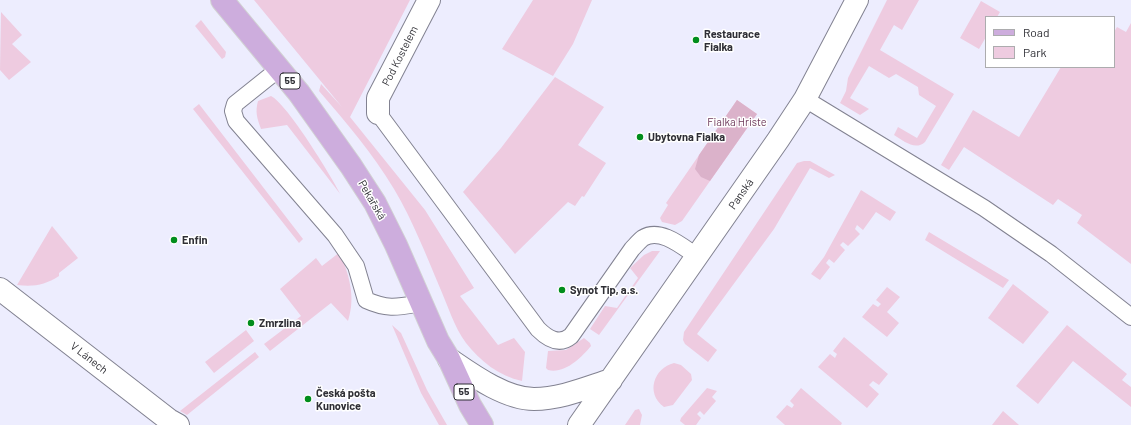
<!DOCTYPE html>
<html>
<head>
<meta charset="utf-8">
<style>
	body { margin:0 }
	#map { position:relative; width:1131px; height:425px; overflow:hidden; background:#ededfe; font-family:Barlow,sans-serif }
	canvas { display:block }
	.legend { position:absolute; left:985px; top:16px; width:130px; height:52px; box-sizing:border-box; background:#fff; border:1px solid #acacae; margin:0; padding:5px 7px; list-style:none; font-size:12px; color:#2f2f35 }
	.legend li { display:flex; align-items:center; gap:8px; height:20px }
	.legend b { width:20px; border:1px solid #acacae }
</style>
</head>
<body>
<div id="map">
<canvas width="1131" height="425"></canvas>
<ul class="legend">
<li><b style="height:5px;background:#cdaddd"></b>Road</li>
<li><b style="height:11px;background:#eecbe0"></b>Park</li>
</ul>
</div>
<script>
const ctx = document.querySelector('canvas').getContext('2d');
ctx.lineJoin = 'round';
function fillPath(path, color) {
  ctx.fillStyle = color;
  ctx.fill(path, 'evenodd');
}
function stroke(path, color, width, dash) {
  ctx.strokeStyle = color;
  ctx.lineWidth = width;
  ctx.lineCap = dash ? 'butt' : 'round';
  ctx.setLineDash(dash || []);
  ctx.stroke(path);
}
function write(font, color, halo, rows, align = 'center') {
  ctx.font = font + ' Barlow,sans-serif';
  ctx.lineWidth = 3;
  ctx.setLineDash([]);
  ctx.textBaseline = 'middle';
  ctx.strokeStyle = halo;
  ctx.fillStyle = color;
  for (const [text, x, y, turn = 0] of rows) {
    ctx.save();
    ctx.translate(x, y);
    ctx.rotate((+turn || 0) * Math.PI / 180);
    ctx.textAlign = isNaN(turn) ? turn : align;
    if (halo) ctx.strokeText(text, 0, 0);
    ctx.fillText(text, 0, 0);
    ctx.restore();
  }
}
const green = new Path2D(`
	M254,0H410L350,117L425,210L474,288L460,296L498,345L514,338L525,352L522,381C499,376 480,361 466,343C454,327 448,306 440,288C426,255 413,221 394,189C373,154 346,122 319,91L321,84L342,107Z
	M533,0H592L573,44L553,76L502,49Z
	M887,0H919L902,30L894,25L880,50L954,94L925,142C915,151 904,141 894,135L898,127L917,138L936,106L919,95L918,87L896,74L889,78L869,66L850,98L869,109L860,115L840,103L846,91L848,78Z
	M981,1L1000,12L997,17H986V37L979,49L960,38Z
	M1,12L22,35L12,44L31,62L9,80L0,70Z
	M201,20L226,52L225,57L222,59L195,26Z
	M1131,23V264L1077,223L1082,215L1058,199L1053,205L964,147L949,170L941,165L973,110L1019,137L1061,67H1114V32L1117,27L1126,32Z
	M555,77L604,107L578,145L606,163L584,197L582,196L575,206L568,202L515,254L463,192L501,148Z
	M271,96C288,105 330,174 341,195L287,125L261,129C257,118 255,112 258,101Z
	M737,100L757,114L682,221L675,225L662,222L660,218L668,205L666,203Z
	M199,104L303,239L299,243L193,109Z
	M804,161H810L835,175L829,178L810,168L774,229L697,334L717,350L708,362L685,344L683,340L684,332L797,163Z
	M861,190L896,212L890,221L876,212L863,230L857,225L855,229L860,234L848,246L843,242L840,245L845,250L834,263L829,259L826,263L830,267L820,280L811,274L824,257Z
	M52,226L78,258L59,273V276C45,285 34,287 17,285Z
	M929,232L1009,280L1003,288L925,240Z
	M652,251H660L599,335L590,329L605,306L617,308L638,278L630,268L644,255Z
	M340,252C349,276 356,296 348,321L331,303L270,351L264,344L301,316L280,289L316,258L322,266Z
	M1013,284L1049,312L1023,344L988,318Z
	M887,287L900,297L887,312L899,323L887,337L862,317L873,304L878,307L881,304L876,300Z
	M392,325L401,333L427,390L447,425H439L421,393Z
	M1067,325L1127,374L1122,380L1131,387V407L1073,361L1038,404L1016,386Z
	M246,330L254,341L214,373L205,362Z
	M844,337L888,374L879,385L873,381L869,385L879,394L867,408L818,367L830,354L835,358L837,354L833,351Z
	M584,338L590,343L591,346C581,358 565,374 548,370L546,368L548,351L566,350Z
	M255,352L259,357L187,415L180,411Z
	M674,363L681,365L691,374L692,380L673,405L664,407C645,393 654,368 674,363Z
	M707,388L717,391L712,397L716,401L704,415L700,411L697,414L701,418L696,425H685L680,421L681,418Z
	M801,388L842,423L841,425H785L776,417L787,405L792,408L794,405L790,401Z
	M639,409L642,415L640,425H625L635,410Z
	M1003,411L1019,425H992Z`);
const forest = new Path2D(`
	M737,100L757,114L710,181L701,177L695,169L699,155Z`);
const lane = new Path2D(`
	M280,68L235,104L233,111L236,121L335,235L356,266L366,300C388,310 398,307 422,303
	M805,99L984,208L1051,254L1131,317
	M378,113L538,329C547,338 559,346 571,336L632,249C635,246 639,241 643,238C661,227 684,248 698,257`);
const street = new Path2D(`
	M378,113V98L429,0
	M0,289L169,420L178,425
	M449,359C471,374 505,399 534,399C560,399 586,388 611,380
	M579,425L778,140L805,99L857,0`);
const primary = new Path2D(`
	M222,0L299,93L351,166L375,203L396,245L438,341L449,359L470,405L482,425`);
const markers = [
	[696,40,4,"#018d1c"],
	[640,137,4,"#018d1c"],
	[174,240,4,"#018d1c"],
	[562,290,4,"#018d1c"],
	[251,323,4,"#018d1c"],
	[308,399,4,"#018d1c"]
];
const shields = [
	[290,81,20],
	[464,392,20]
];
const shieldNames = [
	["55",290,81],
	["55",464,392]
];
const poiNames = [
	["Restaurace",704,34],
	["Fialka",704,47],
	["Ubytovna Fialka",648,137],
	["Enfin",182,240],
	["Synot Tip, a.s.",570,290],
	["Zmrzlina",259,323],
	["Česká pošta",316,393],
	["Kunovice",316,406]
];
const streetNames = [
	["Pod Kostelem",400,56,-63],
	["Panská",741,194,-55],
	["Pekařská",372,200,60],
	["V Lánech",89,358,38]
];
const parkNames = [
	["Fialka Hriste",737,122]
];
fillPath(green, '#eecbe0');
fillPath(forest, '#dbb2ca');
stroke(lane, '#828291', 18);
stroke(street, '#828291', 24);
stroke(primary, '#d1d1d3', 24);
stroke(lane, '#fff', 16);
stroke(street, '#fff', 22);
stroke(primary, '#cdaddd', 22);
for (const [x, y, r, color] of markers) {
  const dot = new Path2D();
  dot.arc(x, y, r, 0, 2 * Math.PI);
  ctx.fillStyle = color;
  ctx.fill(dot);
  stroke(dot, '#fff', 1.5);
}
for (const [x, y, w] of shields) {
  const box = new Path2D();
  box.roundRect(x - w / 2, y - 8, w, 16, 3);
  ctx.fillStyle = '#fff';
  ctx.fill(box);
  stroke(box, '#2f2f35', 1);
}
write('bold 10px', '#2f2f35', null, shieldNames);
write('bold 11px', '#2f2f35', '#fff', poiNames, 'left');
write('11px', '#2f2f35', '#fff', streetNames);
write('11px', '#6d385a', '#fff', parkNames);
</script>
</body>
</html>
